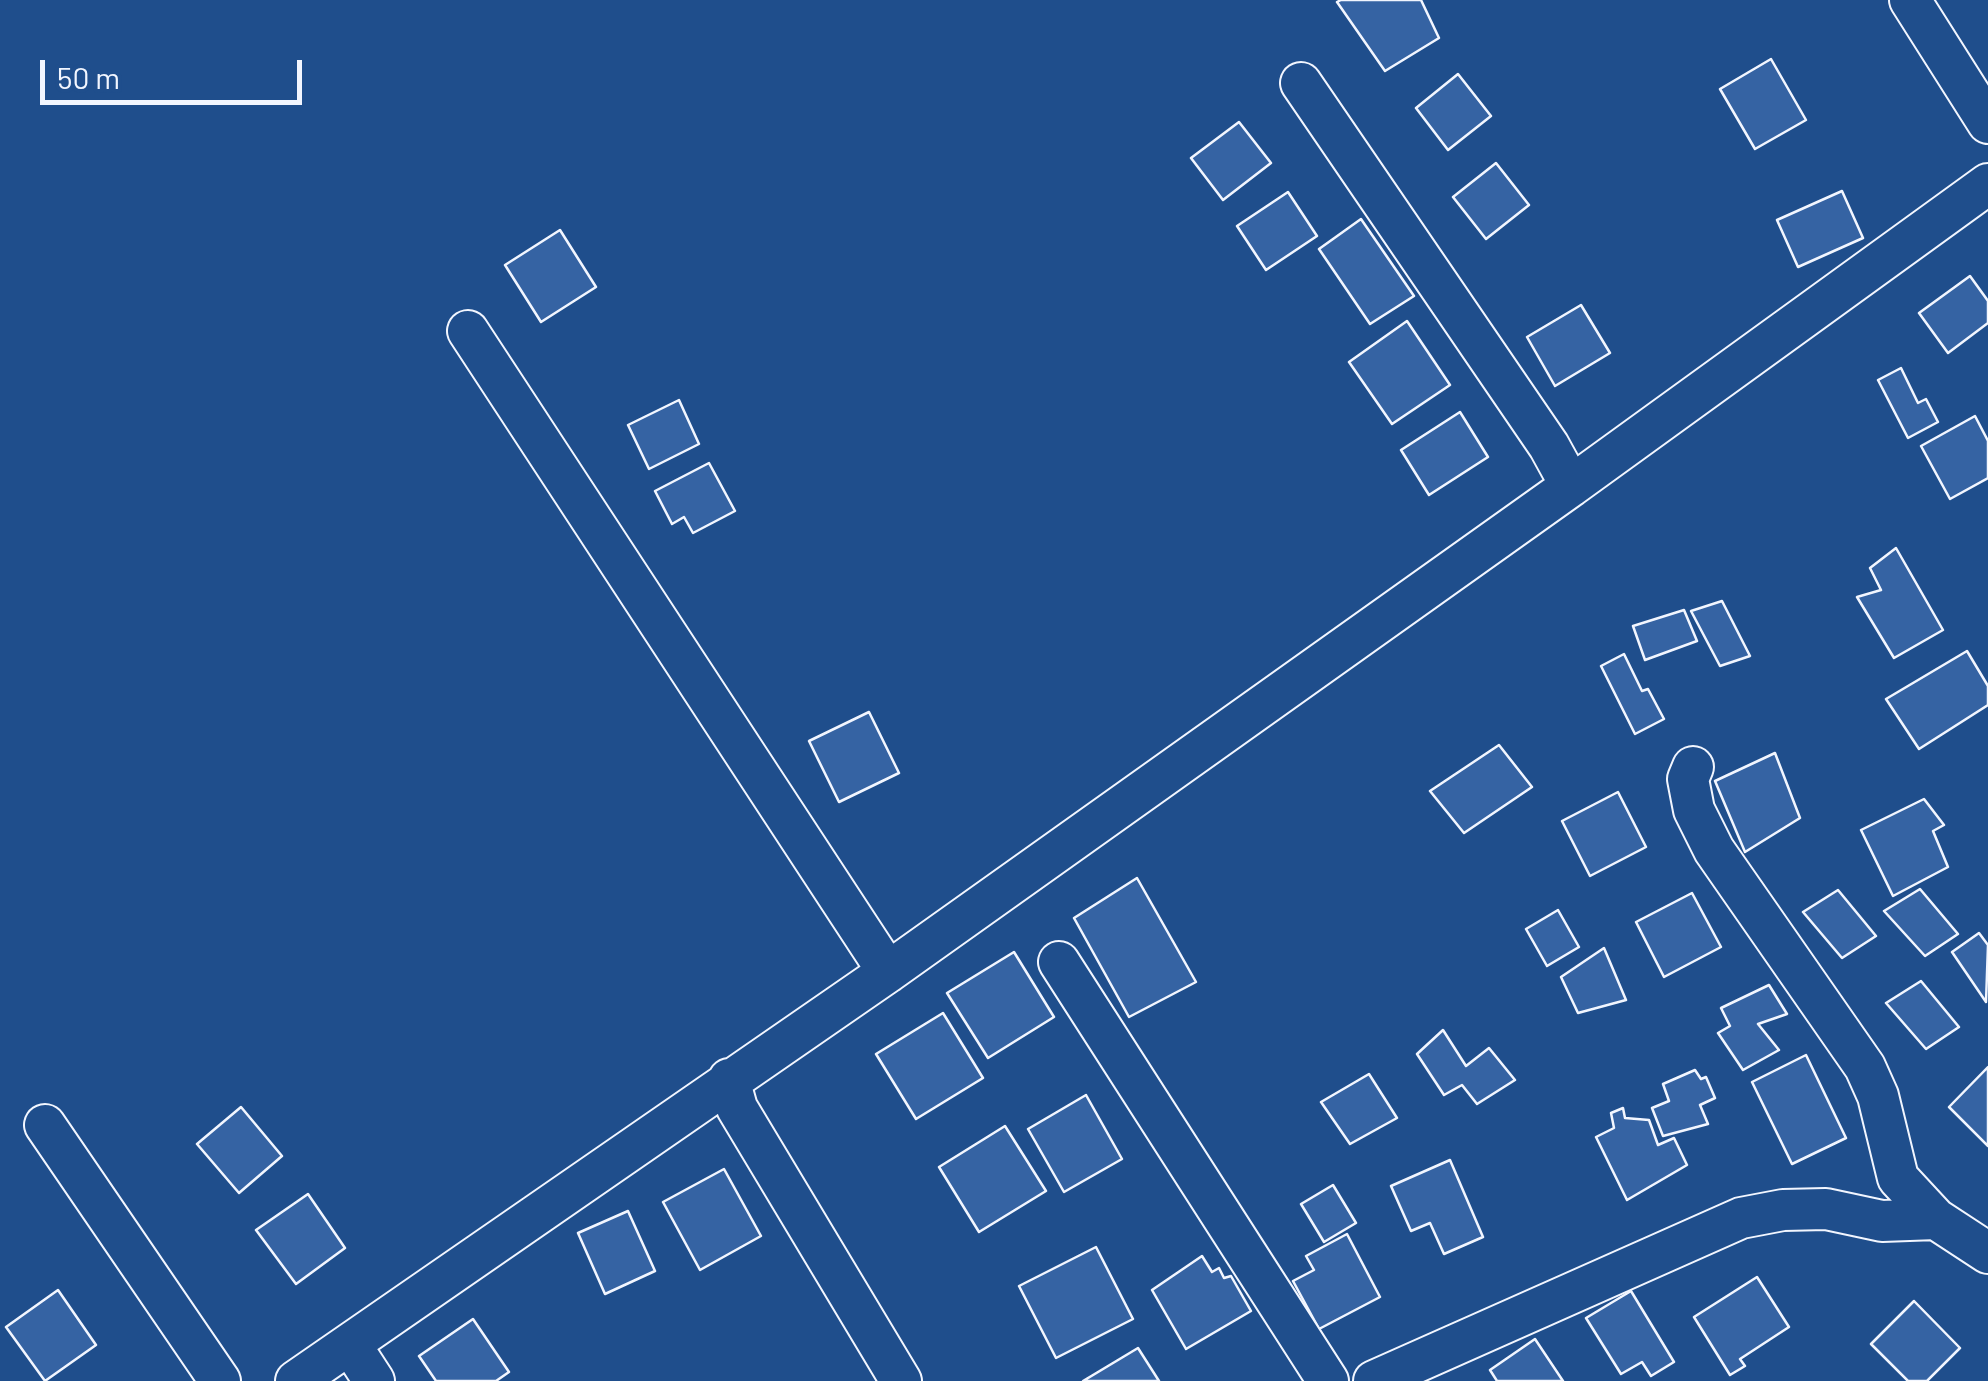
<!DOCTYPE html>
<html>
<head>
<meta charset="utf-8">
<style>
	body { margin:0 }
	#map { position:relative; width:1988px; height:1381px; overflow:hidden; background:#1f4e8c; font-family:Barlow,sans-serif }
	canvas { display:block }
	.scale { position:absolute; left:40px; top:60px; width:262px; height:45px; box-sizing:border-box; border:5px solid #f2f6ff; border-top:0; padding-left:12px; font-size:30px; line-height:35px; white-space:nowrap; color:#f2f6ff; -webkit-text-stroke:8px #1f4e8c; paint-order:stroke }
</style>
</head>
<body>
<div id="map">
<canvas width="1988" height="1381"></canvas>
<div class="scale">50 m</div>
</div>
<script>
const ctx = document.querySelector('canvas').getContext('2d');
ctx.lineJoin = 'round';
function fillPath(path, color) {
  ctx.fillStyle = color;
  ctx.fill(path, 'evenodd');
}
function stroke(path, color, width, dash) {
  ctx.strokeStyle = color;
  ctx.lineWidth = width;
  ctx.lineCap = dash ? 'butt' : 'round';
  ctx.setLineDash(dash || []);
  ctx.stroke(path);
}
const building = new Path2D(`
	M1341,0H1421L1439,38L1385,71L1337,2Z
	M1771,59L1806,120L1755,149L1720,89Z
	M1458,74L1491,116L1448,150L1416,108Z
	M1239,122L1271,163L1223,200L1191,158Z
	M1496,163L1529,205L1486,239L1453,197Z
	M1842,191L1863,238L1798,267L1777,220Z
	M1288,192L1317,236L1266,270L1237,226Z
	M1361,219L1414,296L1370,324L1319,249Z
	M560,230L596,287L541,322L505,265Z
	M1970,276L1988,301V323L1948,353L1919,313Z
	M1581,305L1610,353L1555,386L1527,337Z
	M1407,321L1450,385L1392,424L1349,362Z
	M1901,368L1918,403L1926,399L1938,422L1908,438L1878,380Z
	M679,400L699,444L649,469L628,425Z
	M1460,412L1488,457L1429,495L1401,450Z
	M1975,416L1988,441V478L1950,499L1921,446Z
	M709,463L735,511L693,533L684,517L672,524L655,491Z
	M1896,548L1943,630L1894,658L1857,597L1881,590L1870,568Z
	M1722,601L1750,656L1720,666L1691,611Z
	M1684,610L1697,641L1645,660L1633,626Z
	M1967,651L1988,686V705L1919,749L1886,699Z
	M1624,654L1642,691L1648,689L1664,719L1635,734L1601,666Z
	M869,712L899,773L839,802L809,741Z
	M1499,745L1532,787L1464,833L1430,791Z
	M1775,753L1800,818L1745,852L1715,781Z
	M1618,792L1646,847L1590,876L1562,821Z
	M1924,799L1944,825L1933,831L1948,867L1893,896L1861,830Z
	M1137,878L1196,982L1129,1017L1074,918Z
	M1920,889L1958,934L1925,956L1884,911Z
	M1838,890L1876,936L1842,958L1803,912Z
	M1692,893L1721,947L1664,977L1636,922Z
	M1558,910L1579,947L1547,966L1526,929Z
	M1979,933L1988,945L1986,1002L1952,952Z
	M1604,948L1626,1000L1578,1013L1561,977Z
	M1014,952L1054,1017L988,1058L947,993Z
	M1921,981L1959,1027L1926,1049L1886,1003Z
	M1769,985L1787,1014L1758,1024L1779,1050L1743,1070L1718,1033L1730,1026L1721,1008Z
	M943,1013L983,1078L916,1119L876,1054Z
	M1443,1030L1466,1066L1489,1048L1515,1080L1477,1104L1462,1085L1444,1095L1417,1054Z
	M1806,1055L1846,1138L1792,1164L1752,1082Z
	M1988,1067V1146L1949,1107Z
	M1695,1070L1701,1079L1706,1077L1715,1098L1700,1105L1708,1124L1663,1136L1652,1108L1669,1101L1663,1084Z
	M1369,1074L1397,1118L1350,1144L1321,1102Z
	M1086,1095L1122,1159L1064,1192L1028,1129Z
	M241,1107L282,1156L239,1193L197,1144Z
	M1623,1108L1625,1118L1649,1120L1658,1145L1674,1138L1687,1165L1627,1200L1596,1137L1614,1128L1611,1113Z
	M1005,1126L1046,1191L979,1232L939,1167Z
	M1450,1160L1483,1237L1444,1254L1430,1223L1411,1231L1391,1186Z
	M724,1169L761,1236L700,1270L663,1202Z
	M1333,1185L1356,1223L1324,1242L1301,1204Z
	M308,1194L345,1248L296,1284L256,1230Z
	M628,1211L655,1271L605,1294L578,1233Z
	M1347,1234L1380,1297L1319,1329L1293,1281L1314,1270L1306,1256Z
	M1096,1247L1133,1319L1056,1358L1019,1286Z
	M1202,1256L1212,1272L1219,1268L1224,1278L1231,1276L1251,1311L1186,1349L1152,1290Z
	M1757,1277L1789,1327L1740,1359L1745,1366L1730,1375L1694,1317Z
	M58,1290L96,1345L45,1381L6,1327Z
	M1631,1291L1674,1362L1651,1376L1642,1362L1621,1374L1586,1318Z
	M1914,1301L1960,1348L1927,1381H1908L1871,1344Z
	M473,1319L509,1372L496,1381H436L419,1356Z
	M1535,1339L1563,1381H1497L1490,1370Z
	M1138,1348L1159,1381H1083Z`);
const minor = new Path2D(`
	M1910,0L1988,123
	M1301,83L1549,446L1571,486L1988,184
	M468,331L888,972
	M1693,767L1688,779L1694,810L1714,850L1865,1067L1878,1096L1898,1178L1936,1219
	M1059,962L1328,1381
	M729,1079L737,1108L901,1381
	M45,1125L220,1381
	M350,1344L374,1381
	M296,1381L888,972L1571,486
	M1374,1381L1741,1218L1783,1210L1826,1209L1882,1221L1936,1219L1988,1253`);
fillPath(building, '#3563a3');
stroke(building, '#f2f6ff', 2.5);
stroke(minor, '#f2f6ff', 44);
stroke(minor, '#1f4e8c', 40);
</script>
</body>
</html>
